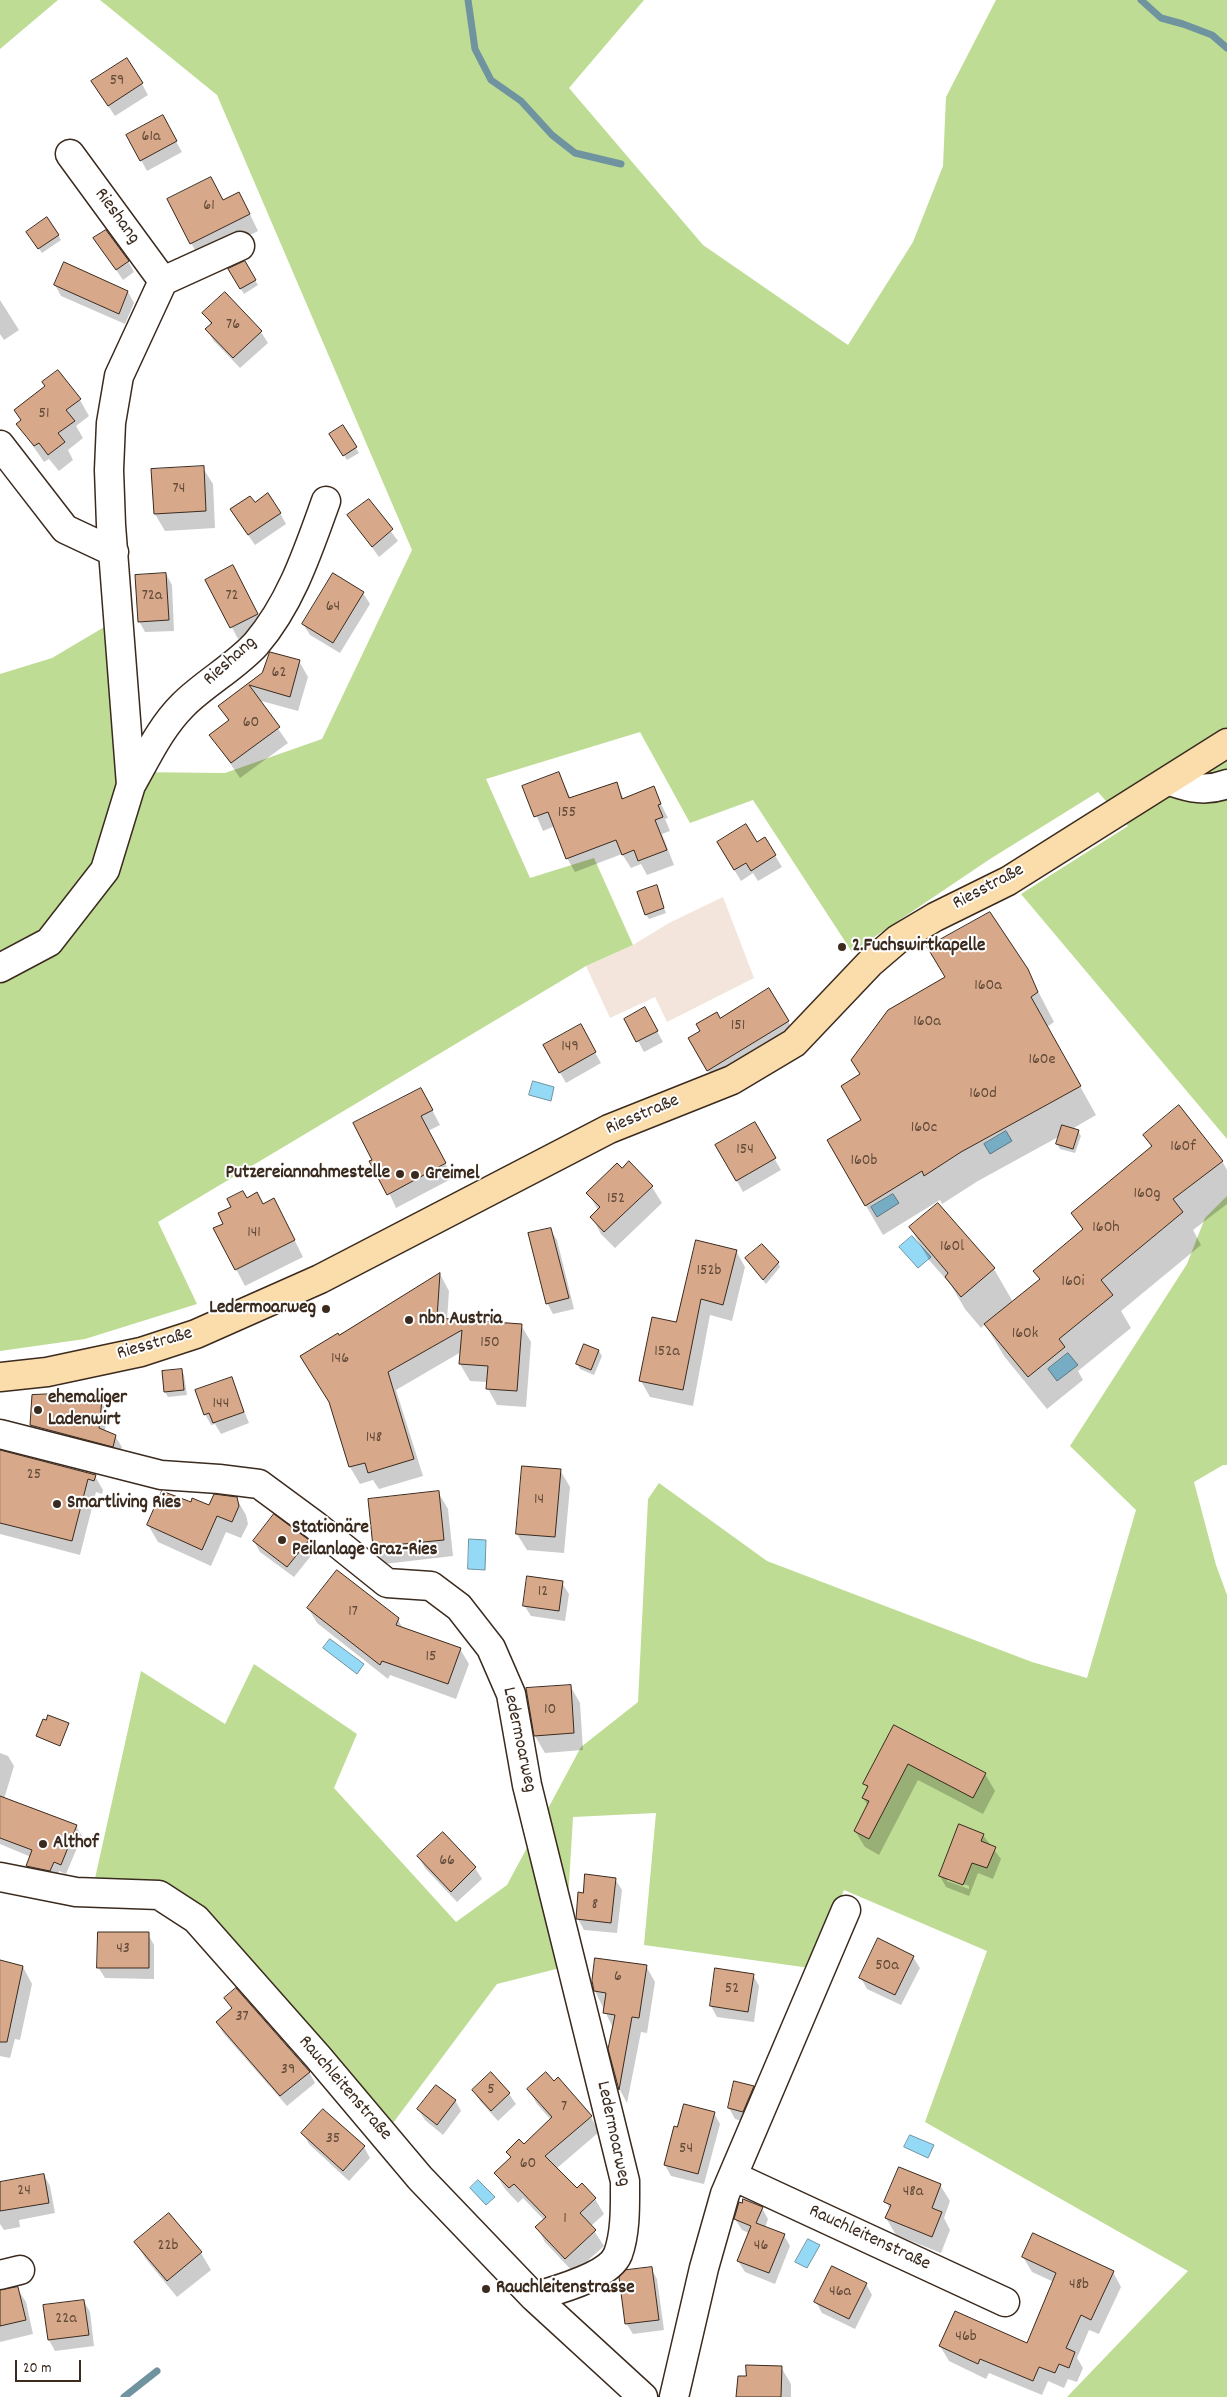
<!DOCTYPE html>
<html>
<head>
<meta charset="utf-8">
<style>
	body { margin:0 }
	#map { position:relative; width:1227px; height:2397px; overflow:hidden; background:#fff; font-family:Dekko,sans-serif }
	canvas { display:block }
	.scale { position:absolute; left:15px; top:2360px; width:66px; height:22px; box-sizing:border-box; border:2px solid #3b2a1e; border-top:0; padding-left:6px; font-size:15px; line-height:18px; white-space:nowrap; color:#3b2a1e; -webkit-text-stroke:4px #fff; paint-order:stroke }
</style>
</head>
<body>
<div id="map">
<canvas width="1227" height="2397"></canvas>
<div class="scale">20 m</div>
</div>
<script>
const ctx = document.querySelector('canvas').getContext('2d');
ctx.lineJoin = 'round';
function fillPath(path, color) {
  ctx.fillStyle = color;
  ctx.fill(path, 'evenodd');
}
function stroke(path, color, width, dash) {
  ctx.strokeStyle = color;
  ctx.lineWidth = width;
  ctx.lineCap = dash ? 'butt' : 'round';
  ctx.setLineDash(dash || []);
  ctx.stroke(path);
}
function write(font, color, halo, rows, align = 'center') {
  ctx.font = font + ' Dekko,sans-serif';
  ctx.lineWidth = 4;
  ctx.setLineDash([]);
  ctx.textBaseline = 'middle';
  ctx.strokeStyle = halo;
  ctx.fillStyle = color;
  for (const [text, x, y, turn = 0] of rows) {
    ctx.save();
    ctx.translate(x, y);
    ctx.rotate((+turn || 0) * Math.PI / 180);
    ctx.textAlign = isNaN(turn) ? turn : align;
    if (halo) ctx.strokeText(text, 0, 0);
    ctx.fillText(text, 0, 0);
    ctx.restore();
  }
}
const built = new Path2D(`
	M723,897L754,978L667,1022L655,997L610,1018L586,966L633,945L669,923Z`);
const green = new Path2D(`
	M0,0H58L0,49Z
	M100,0H644L569,88L703,245L848,345L913,242L943,166L946,97L996,0H1227V1139L1021,894L1128,826L1098,792L990,859L852,952L753,800L690,823L640,732L486,779L530,878L594,858L633,945L586,966L158,1222L197,1304L85,1339L0,1351V674L52,658L106,626L132,772L225,773L322,739L412,550L217,95Z
	M1227,1196V1465H1223L1194,1482L1216,1565L1227,1595V2397H1067L1188,2271L925,2122L987,1951L844,1890L810,1968L644,1945L656,1813L573,1817L564,1967L497,1984L387,2131L201,1911L94,1883L141,1671L225,1724L254,1664L357,1734L334,1788L456,1922L507,1885L581,1747L638,1702L648,1499L659,1483L767,1561L1032,1662L1087,1678L1136,1510L1070,1446L1187,1264L1205,1218Z`);
const water = new Path2D(`
	M533,1081L554,1087L551,1101L529,1095Z
	M1006,1131L1012,1141L990,1154L984,1144Z
	M893,1194L899,1203L877,1217L871,1207Z
	M912,1236L931,1257L918,1268L899,1247Z
	M1068,1353L1078,1365L1057,1381L1048,1369Z
	M469,1539L486,1540L485,1570L468,1569Z
	M330,1639L364,1664L357,1674L323,1648Z
	M910,2135L934,2145L928,2158L904,2147Z
	M478,2180L495,2197L486,2205L470,2188Z
	M808,2239L820,2245L807,2268L795,2262Z`);
const shadow = new Path2D(`
	M142,84L148,95L115,116L99,92Z
	M162,117L182,152L147,171L128,136Z
	M223,202L248,210L258,231L201,260L191,243Z
	M58,235L61,240L42,253L31,237Z
	M95,239L128,261L134,272L123,280Z
	M244,263L258,285L244,294L229,269Z
	M55,285L128,292L134,303L125,324L61,296Z
	M225,293L261,332L268,343L240,368L213,340L207,329L211,325L204,313Z
	M0,300L19,330L4,340L0,334Z
	M80,400L89,416L76,426L83,438L68,450L73,460L59,471L49,459L44,462L18,424Z
	M343,427L359,453L347,460L331,435Z
	M203,468L213,484L215,528L165,531L155,514Z
	M368,500L398,541L379,557L349,516Z
	M254,504L280,513L286,524L255,545L238,520Z
	M166,574L172,585L174,631L145,632L139,621Z
	M333,575L363,593L370,604L340,653L310,635L303,624Z
	M239,578L263,626L238,639L207,580Z
	M299,661L308,677L298,711L258,700L288,743L240,778L211,735L229,722L220,706L263,674Z
	M559,774L571,799L616,783L624,799L653,788L668,818L665,819L670,831L662,834L674,865L647,875L641,864L631,868L622,854L575,872L567,858L555,826L543,831L524,787Z
	M765,839L782,867L758,881L753,873L741,881L718,843L757,844Z
	M656,887L666,913L649,919L646,914Z
	M1027,970L1054,1022L1047,1027L1096,1115L1072,1129L1078,1131L1081,1136L1075,1153L1060,1149L1057,1144L1060,1136L978,1181L942,1204L940,1200L883,1235L828,1140L862,1121Z
	M769,990L798,1038L718,1087L699,1055L720,1020Z
	M626,1019L651,1020L663,1042L644,1052Z
	M580,1026L601,1063L566,1083L545,1046Z
	M429,1104L440,1125L428,1131L453,1178L396,1208L374,1160Z
	M754,1124L781,1170L743,1192L717,1145Z
	M1144,1135L1222,1161L1227,1170V1204L1193,1230L1201,1245L1121,1311L1131,1328L1078,1371L1083,1380L1047,1409L1004,1356L985,1324L981,1328L965,1309L951,1285L929,1260L910,1227L938,1205L994,1269L1013,1302L1040,1281L1035,1271L1083,1231L1072,1213L1152,1148Z
	M622,1170L652,1187L662,1203L615,1248L601,1234L592,1217L598,1210L588,1193Z
	M247,1199L264,1205L283,1217L303,1257L245,1286L236,1269Z
	M550,1229L557,1240L574,1309L553,1314L547,1303Z
	M736,1251L745,1267L732,1321L710,1315L693,1406L650,1397L641,1381L677,1324Z
	M746,1259L778,1262L780,1267L766,1284Z
	M440,1274L449,1291L447,1320L521,1325L531,1342L526,1407L497,1405L488,1389V1382L470,1381L460,1364L461,1352L396,1390L423,1476L379,1489L373,1480L360,1484L350,1467L330,1403L339,1337Z
	M585,1346L599,1351L602,1356L594,1375L580,1369L577,1364Z
	M181,1370L184,1375L187,1395L168,1397L165,1392Z
	M231,1379L249,1423L221,1434L215,1424L211,1425L205,1414Z
	M101,1401L107,1412L105,1432L115,1436L122,1447L119,1457L37,1436L31,1425Z
	M0,1451L95,1476L103,1490L102,1494L96,1492L80,1555L0,1534Z
	M560,1470L570,1487L564,1553L527,1550L517,1534Z
	M438,1492L448,1509L453,1556L384,1564L374,1547Z
	M236,1498L246,1515L248,1524L241,1538L226,1532L211,1566L158,1542L148,1525L191,1503L209,1506Z
	M274,1516L308,1541L314,1552L294,1577L260,1552L254,1541Z
	M562,1583L569,1594L565,1621L531,1616L524,1605Z
	M308,1608L398,1619L403,1629L460,1649L469,1664L456,1699L390,1675L388,1679L317,1623Z
	M571,1687L580,1703L583,1750L545,1753L535,1736Z
	M894,1727L985,1774L995,1791L983,1814L918,1780L879,1855L865,1847L855,1831L868,1806L863,1798L868,1789L865,1783Z
	M0,1753L8,1756L14,1766L4,1799L76,1826L82,1836L66,1874L59,1871L56,1880L33,1876L27,1866L31,1857L0,1844Z
	M443,1834L475,1868L482,1879L457,1902L425,1868L419,1857Z
	M983,1835L1001,1859L993,1879L978,1873L969,1896L946,1887L940,1876ZM947,1878L969,1886V1889L947,1881Z
	M615,1879L622,1890L617,1933L584,1930L578,1919L584,1894Z
	M148,1934L154,1945V1979L105,1978L98,1967Z
	M913,1957L920,1968L901,2005L867,1989L861,1978Z
	M0,1961L23,1967L32,1984L20,2040L15,2039L10,2058L0,2056Z
	M646,1966L655,1982L647,2033L641,2032L627,2103L620,2090L610,2049L613,2028L595,1991Z
	M753,1975L759,1986L754,2022L717,2017L711,2006Z
	M226,1998L309,2072L315,2083L287,2106L224,2034L217,2023L232,2009Z
	M491,2074L509,2094L516,2104L498,2121L480,2101L473,2090Z
	M735,2083L753,2087L760,2098L749,2123L735,2119L729,2108Z
	M528,2089L591,2117L599,2132L556,2169L577,2190L595,2199L604,2214L591,2226L604,2246L574,2273L545,2242L537,2227L544,2220L523,2198L518,2203L505,2189L496,2174L511,2158L508,2152L524,2146L551,2120L537,2104Z
	M455,2100L461,2111L443,2135L425,2120L418,2109Z
	M714,2113L720,2124L704,2184L671,2176L665,2165L678,2128Z
	M303,2133L364,2147L370,2158L349,2181L309,2144Z
	M44,2175L50,2186L55,2213L19,2220L20,2227L4,2230L0,2224V2183Z
	M940,2185L950,2201L944,2218L950,2230L941,2253L896,2235L886,2218L890,2209L886,2202Z
	M762,2208L768,2219L765,2228L784,2235L790,2246L775,2284L745,2272L738,2261L749,2233L742,2230L735,2219Z
	M169,2214L201,2253L211,2270L177,2297L145,2258L136,2242Z
	M1023,2257L1113,2272L1121,2287L1099,2334L1089,2330L1077,2358L1083,2368L1077,2382L1068,2379L1064,2388L1048,2381L1042,2395L989,2373L986,2379L949,2361L940,2346L1028,2345L1054,2282L1032,2272Z
	M651,2268L657,2279L664,2330L633,2334L626,2323Z
	M866,2284L872,2295L855,2329L822,2313L816,2302Z
	M17,2288L26,2302L33,2334L0,2342V2291Z
	M84,2301L90,2312L94,2346L55,2351L49,2340L45,2306Z
	M781,2367L791,2384V2397H738L747,2377Z`);
const stream = new Path2D(`
	M468,0L475,49L491,80L521,101L552,135L575,153L621,164
	M1141,0L1161,18L1183,24L1212,35L1227,48
	M124,2397L157,2371`);
const building = new Path2D(`
	M127,58L143,83L108,106L91,81Z
	M163,115L177,141L140,161L126,135Z
	M211,177L223,200L239,192L250,214L190,244L167,199Z
	M47,217L59,235L38,249L26,232Z
	M106,230L129,261L116,270L93,238Z
	M245,261L256,280L240,289L228,269Z
	M64,262L128,291L119,314L54,285Z
	M225,292L262,331L233,358L205,329L212,323L202,313Z
	M58,370L81,399L66,410L75,421L58,433L65,442L48,455L39,443L34,446L16,424L21,420L14,410L45,386L42,382Z
	M343,425L357,447L343,456L329,434Z
	M204,466L206,511L154,514L151,469Z
	M268,493L281,513L248,535L230,509L250,496L255,502Z
	M369,499L393,529L372,547L347,515Z
	M233,565L258,614L230,628L205,580Z
	M166,573L169,620L138,622L135,575Z
	M333,573L364,592L333,643L302,624Z
	M270,652L300,660L290,697L249,685L280,727L231,763L209,735L229,720L218,706L262,673Z
	M559,772L569,798L617,782L622,799L654,786L661,804L658,805L663,817L655,820L667,850L638,861L634,850L622,855L616,840L566,859L548,812L534,817L522,786Z
	M746,824L757,842L765,837L776,855L751,871L746,863L734,870L717,842Z
	M657,885L664,908L645,915L637,892Z
	M990,912L1028,969L1038,992L1031,997L1081,1086L961,1152L924,1176L922,1171L865,1206L827,1140L861,1120L841,1086L860,1074L851,1060L888,1010L945,977L927,947Z
	M769,988L789,1021L707,1071L688,1038L700,1031L696,1024L717,1012L720,1018Z
	M645,1007L658,1031L636,1042L624,1019Z
	M581,1024L596,1052L559,1073L543,1045Z
	M421,1088L433,1110L421,1116L446,1163L387,1195L369,1161L372,1160L353,1123Z
	M1179,1105L1223,1161L1173,1199L1183,1212L1101,1280L1113,1295L1059,1339L1065,1347L1028,1377L984,1324L1040,1279L1033,1271L1083,1229L1071,1213L1152,1146L1143,1135Z
	M755,1122L776,1158L736,1181L715,1145Z
	M1062,1125L1079,1130L1073,1149L1056,1144Z
	M629,1161L653,1186L604,1232L590,1217L600,1207L586,1193L617,1163L622,1168Z
	M243,1191L247,1198L257,1192L263,1204L274,1198L295,1240L235,1270L213,1228L223,1224L218,1213L231,1207L227,1199Z
	M938,1203L995,1268L961,1297L945,1277L948,1273L909,1227Z
	M551,1228L569,1298L546,1304L528,1233Z
	M696,1240L737,1250L723,1305L701,1299L683,1390L639,1381L652,1317L676,1322Z
	M762,1244L779,1262L763,1280L745,1258Z
	M440,1273L437,1318L522,1324L517,1391L486,1389L488,1366L459,1364L462,1330L388,1372L414,1459L368,1473L365,1463L349,1467L329,1402L300,1356L338,1333L339,1335Z
	M584,1344L599,1350L591,1370L576,1364Z
	M182,1369L184,1390L164,1392L162,1371Z
	M232,1377L244,1412L213,1423L209,1413L204,1415L195,1390Z
	M47,1394L102,1400L99,1428L116,1435L113,1447L30,1425L32,1395Z
	M0,1450L96,1475L94,1481L88,1479L72,1541L0,1523Z
	M522,1466L561,1469L555,1537L516,1534Z
	M162,1491L191,1502L192,1498L209,1505L214,1494L237,1497L239,1506L232,1522L217,1516L202,1550L147,1525Z
	M439,1491L444,1540L373,1547L368,1499Z
	M274,1514L309,1540L287,1567L253,1541Z
	M337,1570L399,1618L396,1625L461,1648L448,1684L382,1661L380,1665L307,1608Z
	M527,1576L563,1581L559,1611L523,1606Z
	M571,1685L574,1733L534,1736L526,1688Z
	M48,1715L69,1723L60,1746L36,1736L43,1719L46,1720Z
	M894,1725L986,1773L973,1798L908,1764L869,1839L854,1831L869,1801L862,1798L868,1786L863,1784Z
	M0,1796L77,1825L61,1865L54,1862L50,1871L26,1866L32,1850L0,1838Z
	M959,1824L984,1834L981,1841L996,1847L987,1868L972,1863L963,1885L939,1876Z
	M443,1832L476,1867L451,1892L417,1856Z
	M585,1874L616,1878L611,1923L576,1919L578,1892L583,1893Z
	M98,1932H149V1968H97Z
	M878,1938L914,1956L895,1995L859,1978Z
	M595,1958L647,1965L639,2018L632,2017L619,2090L608,2049L615,2015L603,2013L606,1993L594,1991L592,1981Z
	M0,1960L23,1966L7,2042H0Z
	M715,1968L754,1974L748,2012L710,2006Z
	M236,1988L310,2072L280,2096L216,2022L232,2008L224,1998Z
	M491,2072L510,2093L491,2111L472,2090Z
	M546,2072L554,2081L558,2077L592,2116L545,2156L577,2188L582,2183L596,2198L580,2213L596,2230L565,2259L535,2227L546,2217L514,2184L509,2188L494,2173L511,2157L506,2152L519,2139L524,2144L552,2117L527,2089Z
	M734,2081L754,2086L743,2112L728,2108Z
	M436,2085L456,2100L437,2125L417,2109Z
	M684,2104L715,2112L698,2174L664,2165L674,2126L677,2127Z
	M323,2109L365,2146L343,2171L301,2133Z
	M899,2167L941,2184L932,2208L942,2212L932,2237L885,2218L891,2205L884,2202Z
	M44,2174L49,2203L0,2211V2182Z
	M743,2199L763,2207L756,2223L785,2234L769,2273L737,2261L751,2226L734,2219L739,2202L742,2203Z
	M169,2213L202,2252L167,2281L134,2242Z
	M1033,2233L1114,2271L1091,2320L1081,2315L1066,2348L1075,2352L1069,2368L1059,2364L1055,2373L1039,2367L1033,2381L980,2359L978,2364L939,2346L955,2311L1027,2343L1056,2273L1022,2257Z
	M832,2266L867,2283L849,2319L814,2302Z
	M652,2267L659,2320L625,2324L619,2277L626,2270Z
	M18,2287L26,2320L0,2326V2290Z
	M84,2300L89,2335L48,2340L43,2305Z
	M746,2365L782,2366L781,2397H736L738,2376H746Z`);
const minor = new Path2D(`
	M70,154L163,281
	M0,445L65,529L114,552
	M1170,781C1190,788 1206,792 1227,784
	M131,785C147,757 160,728 183,705C205,683 235,667 256,644C291,603 308,551 326,501
	M0,968L49,942L105,870L131,785L111,525L109,470L111,423L119,376L163,281L240,246
	M0,1434L161,1475L219,1479L259,1484L316,1526L387,1583L431,1586L459,1607L491,1648L511,1694L527,1785L625,2181C625,2204 626,2232 618,2254C609,2277 556,2290 534,2297
	M0,1877L76,1892L159,1895L196,1919L318,2057L420,2178L534,2297L643,2397
	M733,2176L1005,2302
	M0,2275L20,2270
	M674,2397L704,2268L725,2194L846,1910`);
const major = new Path2D(`
	M0,1377L47,1372L141,1352L196,1334L320,1279L609,1129L732,1080L794,1043L870,963L898,939L935,917L1008,881L1227,743`);
const markers = [
	[842,947,5,"#3b2a1e"],
	[400,1174,5,"#3b2a1e"],
	[415,1175,5,"#3b2a1e"],
	[326,1309,5,"#3b2a1e"],
	[409,1320,5,"#3b2a1e"],
	[38,1410,5,"#3b2a1e"],
	[57,1504,5,"#3b2a1e"],
	[282,1540,5,"#3b2a1e"],
	[43,1844,5,"#3b2a1e"],
	[486,2289,5,"#3b2a1e"]
];
const numberNames = [
	["59",117,82],
	["61a",151,138],
	["61",209,207],
	["76",233,326],
	["51",44,415],
	["74",179,490],
	["72a",152,597],
	["72",232,597],
	["64",333,608],
	["62",279,674],
	["60",251,724],
	["155",567,814],
	["160a",988,987],
	["160a",927,1023],
	["151",738,1027],
	["149",570,1048],
	["160e",1042,1061],
	["160d",983,1095],
	["160c",924,1129],
	["160f",1183,1148],
	["154",745,1151],
	["160b",864,1162],
	["160g",1147,1195],
	["152",616,1200],
	["160h",1106,1229],
	["141",254,1234],
	["160l",952,1248],
	["152b",709,1272],
	["160i",1073,1283],
	["160k",1025,1335],
	["150",490,1344],
	["152a",667,1353],
	["146",340,1360],
	["144",221,1405],
	["148",374,1439],
	["25",34,1476],
	["14",539,1501],
	["12",543,1593],
	["17",353,1613],
	["15",431,1658],
	["10",550,1711],
	["66",447,1862],
	["8",595,1906],
	["43",123,1950],
	["50a",887,1967],
	["6",618,1978],
	["52",732,1990],
	["37",242,2018],
	["39",288,2071],
	["5",491,2091],
	["7",564,2108],
	["35",333,2140],
	["54",686,2150],
	["60",528,2165],
	["24",24,2192],
	["48a",913,2193],
	["1",565,2220],
	["22b",168,2247],
	["46",761,2247],
	["48b",1079,2286],
	["46a",840,2293],
	["22a",66,2320],
	["46b",966,2338]
];
const streetNames = [
	["Rieshang",116,217,54],
	["Rieshang",231,662,-42],
	["Riesstraße",989,888,-28],
	["Riesstraße",643,1116,-23],
	["Riesstraße",155,1345,-16],
	["Ledermoarweg",518,1740,78],
	["Rauchleitenstraße",344,2089,49],
	["Ledermoarweg",612,2134,78],
	["Rauchleitenstraße",869,2239,25]
];
const poiNames = [
	["2.Fuchswirtkapelle",852,947],
	["Putzereiannahmestelle",390,1174,"right"],
	["Greimel",425,1175],
	["Ledermoarweg",316,1309,"right"],
	["nbn Austria",419,1320],
	["ehemaliger",48,1399],
	["Ladenwirt",48,1421],
	["Smartliving Ries",67,1504],
	["Stationäre",292,1529],
	["Peilanlage Graz-Ries",292,1551],
	["Althof",53,1844],
	["Rauchleitenstrasse",496,2289]
];
fillPath(built, '#f3e5dc');
fillPath(green, '#bedc94');
fillPath(water, '#94d9f6');
stroke(water, '#7093a0', 1);
fillPath(shadow, '#0003');
stroke(stream, '#7093a0', 7);
fillPath(building, '#d7a889');
stroke(building, '#3b2a1e', 1);
stroke(minor, '#3b2a1e', 31);
stroke(major, '#3b2a1e', 31);
stroke(minor, '#fff', 28);
stroke(major, '#faddab', 28);
for (const [x, y, r, color] of markers) {
  const dot = new Path2D();
  dot.arc(x, y, r, 0, 2 * Math.PI);
  ctx.fillStyle = color;
  ctx.fill(dot);
  stroke(dot, '#fff', 2);
}
write('16px', '#624a39', null, numberNames);
write('19px', '#3b2a1e', '#fff', streetNames);
write('bold 19px', '#3b2a1e', '#fff', poiNames, 'left');
</script>
</body>
</html>
